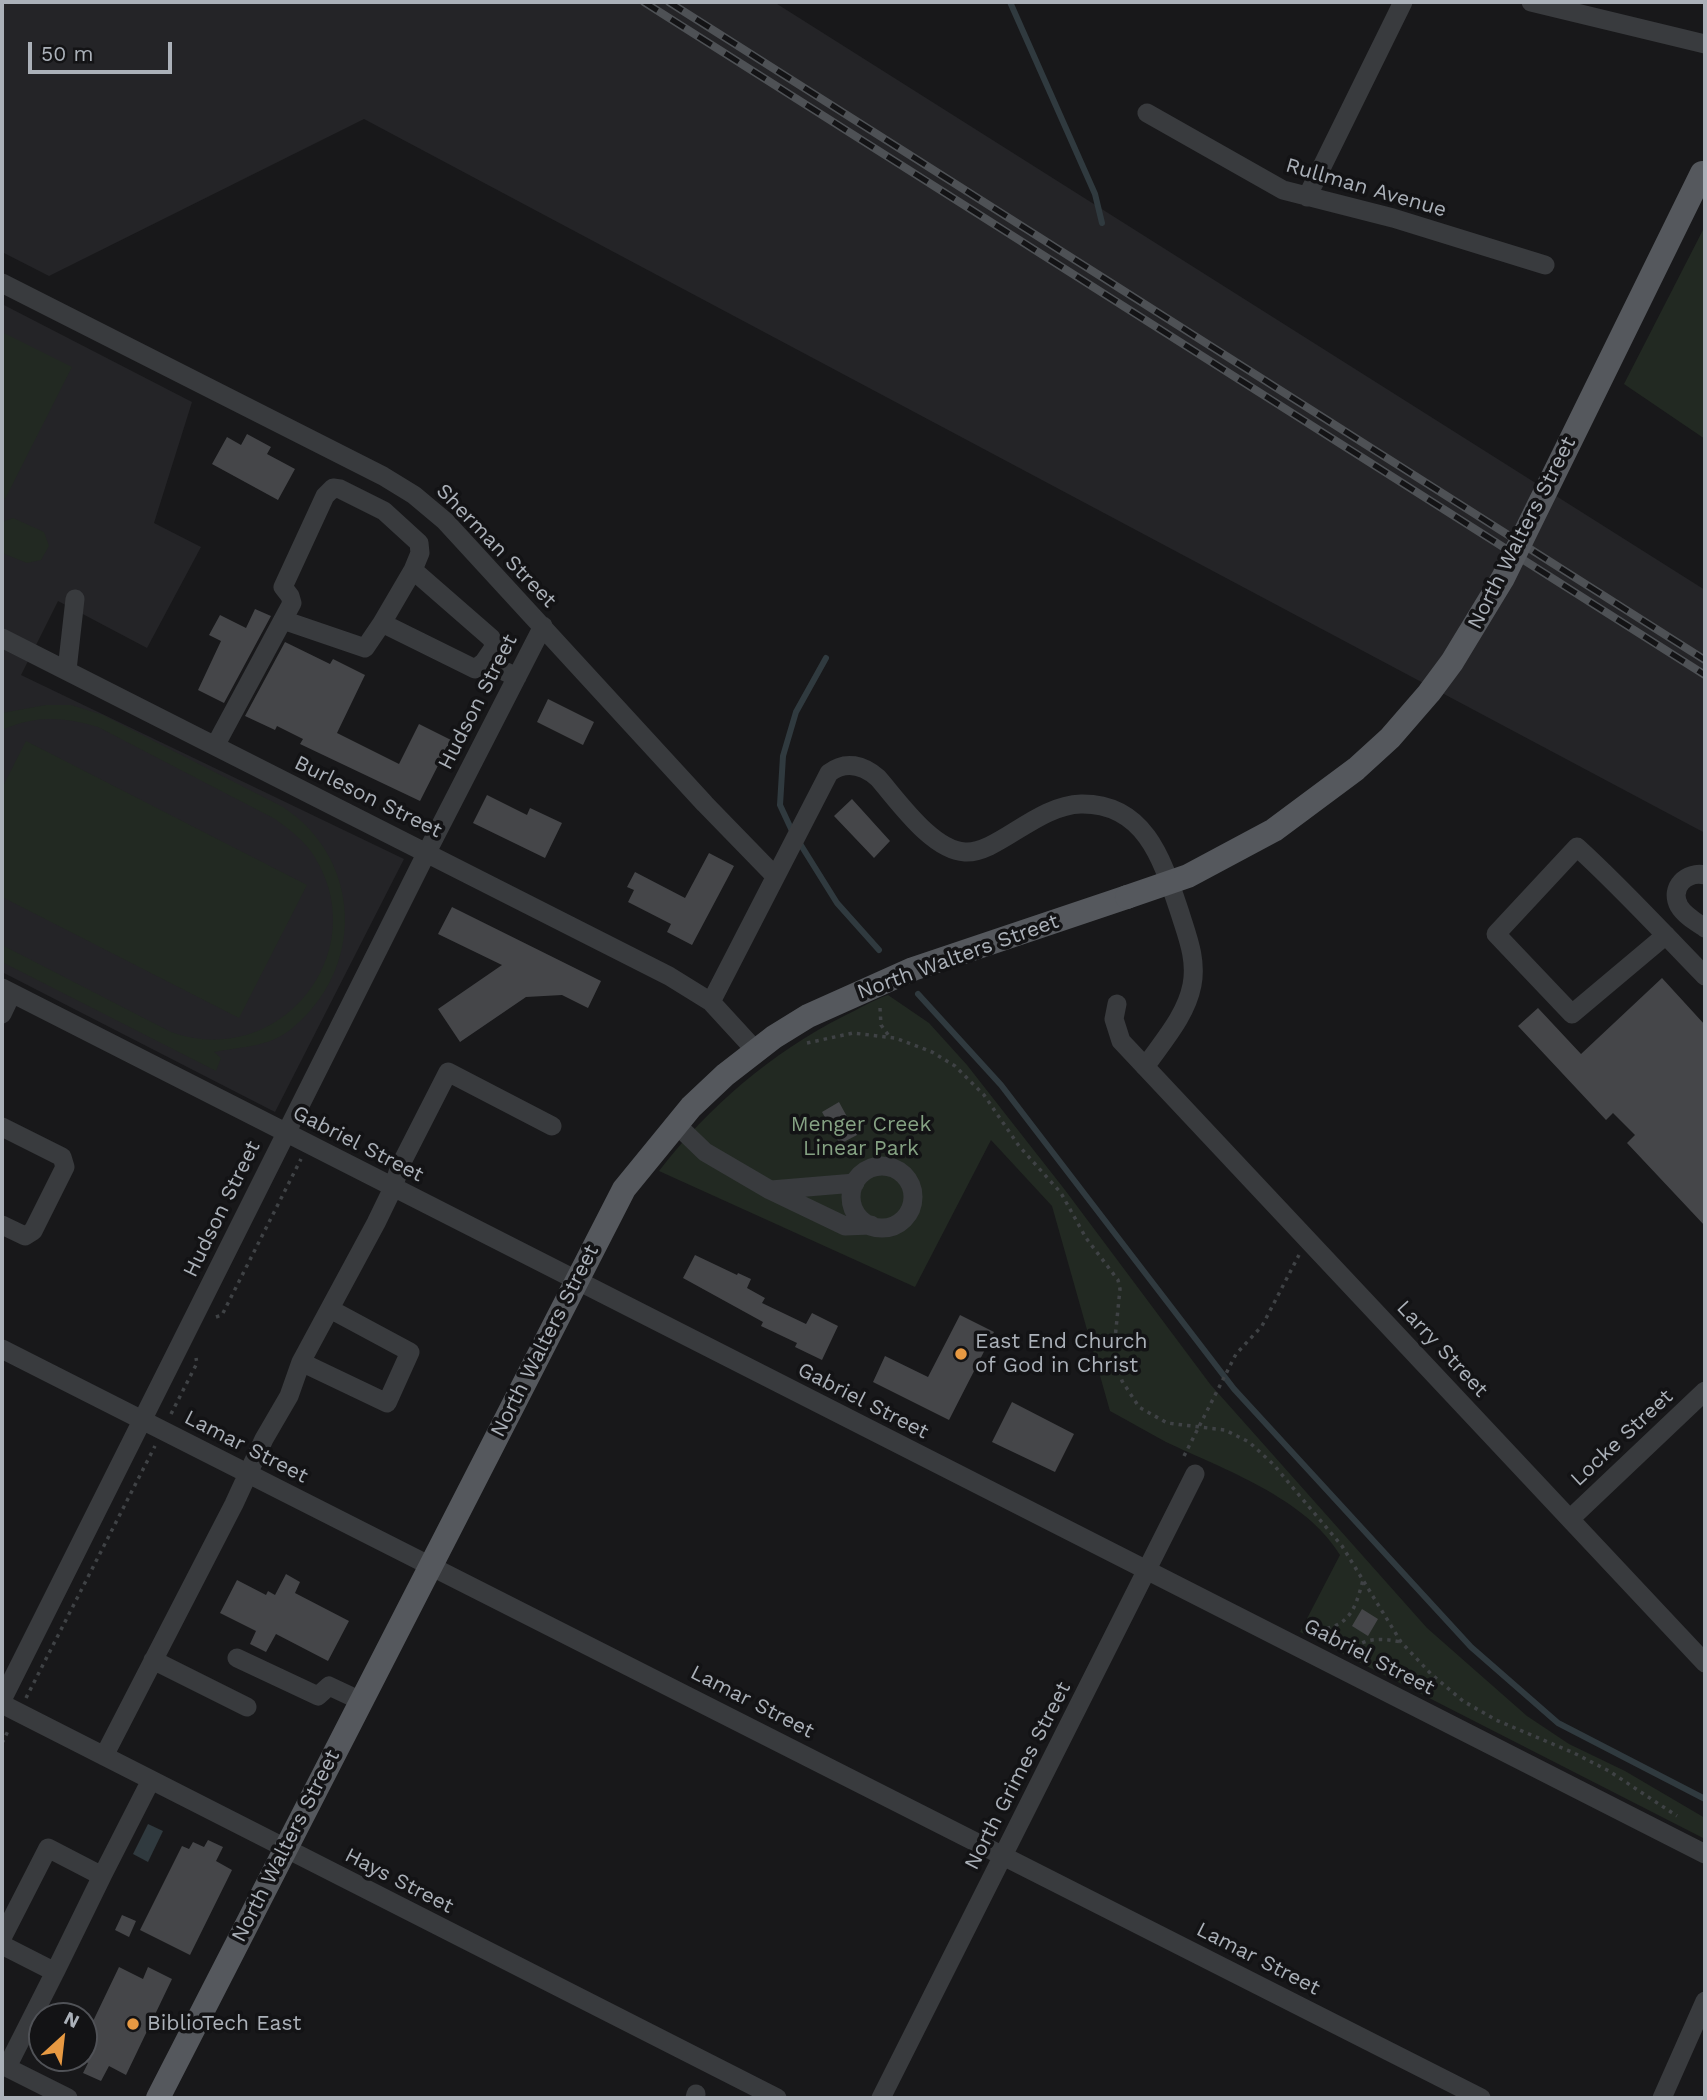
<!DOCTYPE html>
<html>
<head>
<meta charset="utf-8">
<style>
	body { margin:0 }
	#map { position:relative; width:1707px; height:2100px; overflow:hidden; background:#18181a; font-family:"Work Sans",sans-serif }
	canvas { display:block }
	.frame { position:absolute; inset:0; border:4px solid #abb1b9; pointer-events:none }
	.north { position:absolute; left:28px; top:2002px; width:70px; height:70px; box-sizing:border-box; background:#131315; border:2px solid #505257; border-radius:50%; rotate:27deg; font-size:19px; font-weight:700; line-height:28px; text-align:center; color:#abb1b9 }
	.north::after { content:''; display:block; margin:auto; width:24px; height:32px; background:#e79942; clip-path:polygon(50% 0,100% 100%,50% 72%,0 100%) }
	.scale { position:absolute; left:28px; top:42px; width:144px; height:32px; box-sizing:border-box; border:4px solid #abb1b9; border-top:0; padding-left:9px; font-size:21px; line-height:24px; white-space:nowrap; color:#abb1b9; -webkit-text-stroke:5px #131315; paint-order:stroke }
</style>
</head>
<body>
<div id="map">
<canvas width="1707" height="2100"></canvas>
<div class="frame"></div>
<div class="north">N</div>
<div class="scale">50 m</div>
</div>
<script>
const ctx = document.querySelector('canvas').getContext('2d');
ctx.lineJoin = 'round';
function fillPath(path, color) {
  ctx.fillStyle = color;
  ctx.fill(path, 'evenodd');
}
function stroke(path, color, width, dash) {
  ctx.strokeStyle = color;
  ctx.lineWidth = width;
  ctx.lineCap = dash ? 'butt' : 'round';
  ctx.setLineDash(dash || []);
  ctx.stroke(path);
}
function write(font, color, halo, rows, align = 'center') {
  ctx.font = font + ' "Work Sans",sans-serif';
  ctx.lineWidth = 7;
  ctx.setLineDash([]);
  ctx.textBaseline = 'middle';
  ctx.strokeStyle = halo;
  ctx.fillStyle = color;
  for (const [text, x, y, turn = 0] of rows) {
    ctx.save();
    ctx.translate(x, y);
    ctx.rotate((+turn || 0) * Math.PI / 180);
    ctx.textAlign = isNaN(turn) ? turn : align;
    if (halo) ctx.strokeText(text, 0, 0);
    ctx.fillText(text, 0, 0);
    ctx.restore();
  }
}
const built = new Path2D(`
	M2,2H774L1705,590V833L364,119L49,276L2,252Z
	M2,304L192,402L154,523L201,547L147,648L58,601L21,675L404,859L275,1112L2,972Z`);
const green = new Path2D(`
	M1705,226V439L1624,384Z
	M2,332L72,367L5,499L2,497Z
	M13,518L44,532L49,546L41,560L27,563L2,553V522Z
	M46,705H71L103,715L283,807C363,860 366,970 290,1030C268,1047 241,1047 214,1052L221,1058L216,1071L2,962V945L171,1032C279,1071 375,953 314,856C305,841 290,830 275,819L98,727C62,717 37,715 2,730V713Z
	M26,741L307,885L239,1018L2,897V788Z
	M888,995L929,1023L967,1065L1065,1190L1210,1384L1427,1628L1527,1716L1569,1744L1625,1771L1705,1818V1839L1300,1632L1340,1555C1306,1498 1223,1469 1166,1442C1147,1432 1129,1421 1110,1411L1052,1206L991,1140L915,1287L659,1171C709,1106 771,1053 844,1016C859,1009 873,1000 888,995Z`);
const water = new Path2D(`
	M148,1824L163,1831L148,1862L133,1854Z`);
const stream = new Path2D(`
	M1010,2L1095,194L1102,223
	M793,833L780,805L783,756L796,712L826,658
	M799,842L837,903L879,950
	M918,994L1001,1085L1234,1389L1471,1647L1558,1723L1705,1799`);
const building = new Path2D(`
	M247,434L271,447L267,454L295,469L278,500L212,464L227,437L241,445Z
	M255,609L271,616L224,703L198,690L221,641L209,635L220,615L246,628Z
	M285,642L330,664L333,659L365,675L337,733L399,764L419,724L451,740L420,801L300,744L303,739L277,726L275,730L245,716Z
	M548,699L594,722L583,745L537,722Z
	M487,795L527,815L530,808L562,823L545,858L473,823Z
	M852,799L890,841L874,858L834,816Z
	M709,853L734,866L692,945L667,932L671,924L628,902L634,890L627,887L635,872L685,898Z
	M452,907L601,981L588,1008L562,995L526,997L460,1042L438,1009L502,965L438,934Z
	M1662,978L1705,1025V1226L1627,1143L1635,1135L1613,1113L1606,1120L1518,1026L1538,1008L1581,1054Z
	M839,1102L857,1135L840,1144L822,1112Z
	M695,1255L737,1275L738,1273L751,1279L747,1288L765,1298L762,1303L806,1324L812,1313L838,1326L822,1360L795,1347L797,1343L761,1326L763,1322L683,1278Z
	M960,1315L994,1332L949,1420L873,1382L885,1356L928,1377Z
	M1012,1402L1074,1434L1055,1472L992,1442Z
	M286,1574L300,1582L295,1593L349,1621L328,1661L276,1634L266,1652L250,1644L256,1631L220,1613L237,1580L266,1595L268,1591L275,1595Z
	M1362,1609L1378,1619L1368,1636L1352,1626Z
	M208,1840L223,1847L216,1861L232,1870L190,1955L140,1930L182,1846L189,1849L193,1842L204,1847Z
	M122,1915L136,1921L129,1937L115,1930Z
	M119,1967L143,1979L148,1967L172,1979L126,2075L109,2066L101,2081L83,2073L88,2063L84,2061V2040Z`);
const path = new Path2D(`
	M880,1008L881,1025L889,1036
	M807,1043L853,1033L895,1038L932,1052L955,1066L984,1095L1019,1146L1061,1193L1086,1238L1118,1280L1120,1289L1114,1349L1122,1381L1139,1407L1167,1423L1225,1430L1249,1442L1273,1464L1342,1546L1401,1642L1431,1674L1463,1701L1496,1720L1574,1753L1609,1771L1677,1816
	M216,1317L222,1315L301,1159
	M171,1414L197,1363L196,1358
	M1184,1456L1236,1354L1262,1326L1299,1255
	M1310,1631C1348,1628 1354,1614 1363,1580
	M1348,1652C1365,1637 1380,1638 1401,1642
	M26,1698L155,1446
	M2,1743L9,1729`);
const minor = new Path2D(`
	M1531,2L1705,44
	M1147,113L1283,190L1393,218L1545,265
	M1307,197L1403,2
	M2,283L383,476L414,495L445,521L705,804L775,876
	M382,623L413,570
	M2,638L669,976L711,1002L756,1051
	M484,662L517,677
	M67,670L75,599
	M215,746L292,603L290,596L283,587L325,496L333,488L340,489L384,511L419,543L420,553L413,570L491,638L495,646L484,662L475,669L382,623L365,648L283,620
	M1705,875C1687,871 1669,887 1679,906C1684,915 1696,922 1705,928
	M1666,935L1572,1014L1496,934L1577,847C1622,888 1663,933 1705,976
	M2,988L1705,1854
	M711,1002L829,773C846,760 863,765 878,778C899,802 932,850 965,852C997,854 1037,805 1081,804C1146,803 1163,862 1180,913C1187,936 1197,959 1192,985C1186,1016 1163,1041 1145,1067
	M1117,1004L1114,1019L1121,1041L1705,1663
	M2,1014L12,993
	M676,1124L705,1152L770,1190L845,1226L871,1225
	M2,1127L62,1157L65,1167L33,1231L25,1236L2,1225
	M851 1197a31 31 0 1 1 62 0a31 31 0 1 1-62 0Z
	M771,1190L855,1183
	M2,1349L1481,2098
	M301,1362L387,1403L410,1352L330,1309
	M1570,1519L1705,1391
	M237,1658L318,1696L329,1686L361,1701
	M153,1660L247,1707
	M2,1700L427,852L543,626
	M2,1704L777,2098
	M104,1756L234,1504L264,1439L289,1396L301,1362L376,1223L393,1188L400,1166L448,1072L552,1126
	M2,1938L48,1848L102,1876L151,1780
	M2,1945L55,1972L7,2067
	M55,1972L102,1876
	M2,2065L68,2098
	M695,2098L696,2094
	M881,2098L1195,1474
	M1662,2098L1705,2001`);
const major = new Path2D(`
	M158,2098L624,1189L691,1107L725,1075L774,1037L808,1016L913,969L1127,897`);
const rail = new Path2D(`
	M644,2L1705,675
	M669,2L1705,660`);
const majorBridge = new Path2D(`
	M1127,897L1188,876L1274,830L1356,769L1390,738L1429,693L1452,662L1503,578L1702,173`);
const markers = [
	[961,1354,7,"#e79942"],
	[133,2024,7,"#e79942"]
];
const streetNames = [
	["Rullman Avenue",1366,188,16],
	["North Walters Street",1522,533,-63],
	["Sherman Street",496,546,46],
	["Hudson Street",478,702,-63],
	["Burleson Street",368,797,26],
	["North Walters Street",958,957,-20],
	["Gabriel Street",358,1144,27],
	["Hudson Street",222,1209,-64],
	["North Walters Street",545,1341,-63],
	["Larry Street",1442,1349,47],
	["Gabriel Street",863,1401,27],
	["Locke Street",1622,1438,-43],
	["Lamar Street",246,1447,27],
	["Gabriel Street",1369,1657,27],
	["Lamar Street",752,1702,27],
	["North Grimes Street",1018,1776,-63],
	["North Walters Street",286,1846,-63],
	["Hays Street",399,1881,27],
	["Lamar Street",1258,1959,27]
];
const parkNames = [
	["Menger Creek",861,1125],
	["Linear Park",861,1149]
];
const poiNames = [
	["East End Church",975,1342],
	["of God in Christ",975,1366],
	["BiblioTech East",147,2024]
];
fillPath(built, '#242427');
fillPath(green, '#222922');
fillPath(water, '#303a3f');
stroke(stream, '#303a3f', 6);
fillPath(building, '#454649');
stroke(path, '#3f4245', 3.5, [3.5, 5]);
stroke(minor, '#393b3e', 19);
stroke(major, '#55585d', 24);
stroke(rail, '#4e5155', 8);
stroke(rail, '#131315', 5, [16]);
stroke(majorBridge, '#55585d', 24);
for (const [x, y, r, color] of markers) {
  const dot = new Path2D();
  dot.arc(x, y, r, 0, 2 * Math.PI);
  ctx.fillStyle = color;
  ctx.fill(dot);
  stroke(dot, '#131315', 2.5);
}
write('21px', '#abb1b9', '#131315', streetNames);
write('21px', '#85a283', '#131315', parkNames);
write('21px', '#abb1b9', '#131315', poiNames, 'left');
</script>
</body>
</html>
